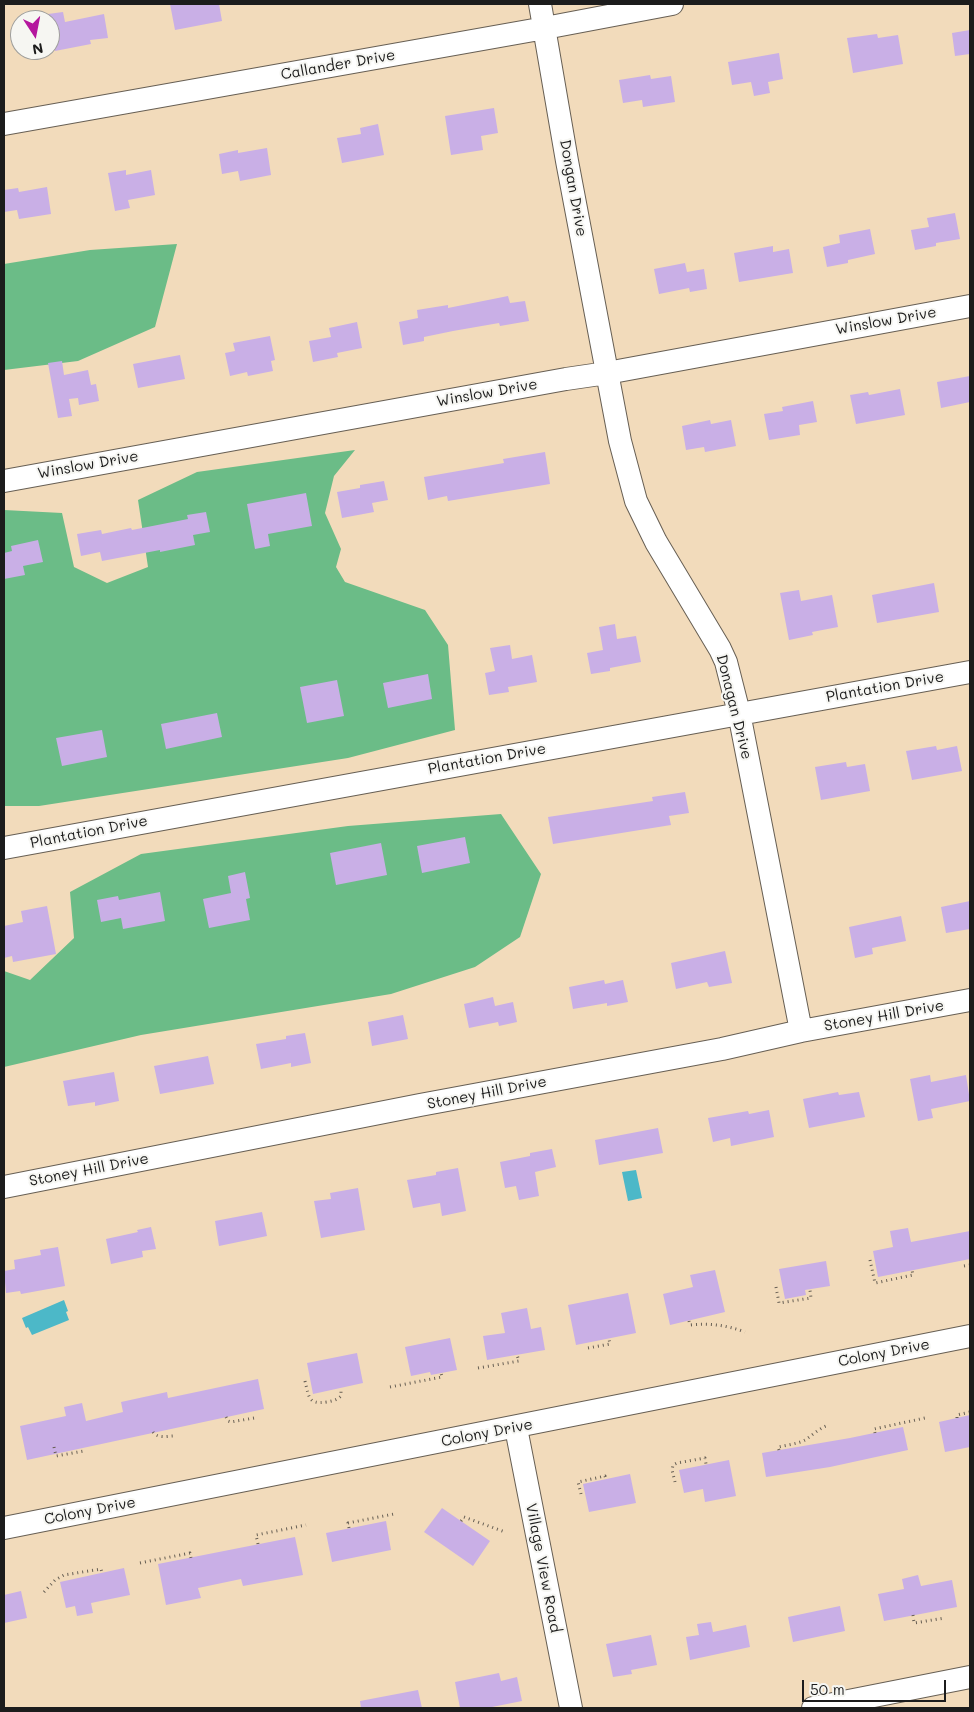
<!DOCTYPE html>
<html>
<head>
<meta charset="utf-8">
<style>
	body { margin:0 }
	#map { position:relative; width:974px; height:1712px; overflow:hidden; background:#f2dbbb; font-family:Mali,sans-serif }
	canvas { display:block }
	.frame { position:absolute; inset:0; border:5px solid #1c1c1c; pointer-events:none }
	.north { position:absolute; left:10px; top:10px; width:50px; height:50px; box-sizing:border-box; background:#f6f6f2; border:1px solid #9f9f9c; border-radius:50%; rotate:169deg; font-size:14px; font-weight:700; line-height:20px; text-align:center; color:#1c1c1c }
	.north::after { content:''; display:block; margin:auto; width:18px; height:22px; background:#b5179e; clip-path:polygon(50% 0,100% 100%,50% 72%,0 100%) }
	.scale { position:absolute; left:802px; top:1680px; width:144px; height:22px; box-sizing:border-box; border:2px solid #1c1c1c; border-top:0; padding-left:6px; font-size:15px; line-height:18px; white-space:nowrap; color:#1c1c1c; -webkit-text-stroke:4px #f6f6f2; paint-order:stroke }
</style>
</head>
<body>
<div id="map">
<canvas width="974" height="1712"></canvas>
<div class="frame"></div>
<div class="north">N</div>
<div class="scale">50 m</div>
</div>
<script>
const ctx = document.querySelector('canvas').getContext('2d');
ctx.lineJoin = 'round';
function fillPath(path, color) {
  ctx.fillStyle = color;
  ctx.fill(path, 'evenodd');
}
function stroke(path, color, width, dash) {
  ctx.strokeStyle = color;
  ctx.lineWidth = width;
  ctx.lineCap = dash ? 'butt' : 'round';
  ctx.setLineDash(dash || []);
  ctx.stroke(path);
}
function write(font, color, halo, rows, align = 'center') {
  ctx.font = font + ' Mali,sans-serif';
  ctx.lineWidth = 4;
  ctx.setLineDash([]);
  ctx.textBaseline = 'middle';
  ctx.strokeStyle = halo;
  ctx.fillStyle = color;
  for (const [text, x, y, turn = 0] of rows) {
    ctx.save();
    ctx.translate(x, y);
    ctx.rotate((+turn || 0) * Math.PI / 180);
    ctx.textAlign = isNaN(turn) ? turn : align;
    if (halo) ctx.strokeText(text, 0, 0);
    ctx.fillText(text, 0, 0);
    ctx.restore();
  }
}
const forest = new Path2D(`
	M177,244L155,327L78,361L4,370V264L90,250Z
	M355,450L334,476L325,513L341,549L336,567L345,582L425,610L448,645L455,730L348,758L39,806H4V510L62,513L74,567L107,583L148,567L138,500L197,472Z
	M501,814L541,874L520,937L475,967L391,994L141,1035L4,1067V971L30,980L74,938L70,892L141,854L348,826Z`);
const water = new Path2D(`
	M636,1170L642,1198L628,1201L622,1172Z
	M64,1300L68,1311L66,1312L69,1320L32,1335L28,1327L26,1328L22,1318Z`);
const building = new Path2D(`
	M170,4H219L222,21L175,30Z
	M63,12L65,22L104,14L108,38L90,40L91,44L55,51L48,14Z
	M970,30V54L955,56L952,33Z
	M877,34L878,38L898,35L903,64L853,73L847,38Z
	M779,53L783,79L768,82L770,93L754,96L751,82L732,85L728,62Z
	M650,75L651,79L671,76L675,102L643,107L642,100L623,103L619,80Z
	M494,108L498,133L481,136L483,150L451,155L445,116Z
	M378,124L384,155L342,163L337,138L361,134L360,128Z
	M267,148L271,175L240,181L238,171L222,174L219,154L238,150V153Z
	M126,170V175L151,170L155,195L128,200L130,208L115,211L108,173Z
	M47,187L51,214L19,219L17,210L4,212V190L18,188L19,192Z
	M955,213L960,239L936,243V246L915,250L911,230L929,227L927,218Z
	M870,229L875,254L848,260V263L827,267L823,247L840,243L839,235Z
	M773,246V252L789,249L793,273L739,282L734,253Z
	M685,263L687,272L704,269L707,289L690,292L689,288L659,294L654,269Z
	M508,296L510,303L525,301L529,321L500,326L499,323L453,331L424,337V341L403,345L399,322L418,318L417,310L448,305V308Z
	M357,322L362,348L337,353L338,357L313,362L309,341L331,337L329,328Z
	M270,336L275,360L271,361L273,371L248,376L247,372L230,376L225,353L235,351L233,343Z
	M180,355L185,379L138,388L133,364Z
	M62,361L64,375L88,370L91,385L96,384L99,401L79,405L78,398L69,399L72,416L58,418L48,363Z
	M970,376V402L941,408L937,382Z
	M900,389L905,415L856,424L850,395L868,392L869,395Z
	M813,401L817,422L799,425L800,435L769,440L764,414L783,411L782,407Z
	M710,420L711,424L731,420L736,446L705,452L704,447L686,450L682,426Z
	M545,452L550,484L448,501L447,496L428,500L424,477L504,463L503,459Z
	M384,481L388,500L372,503L374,512L342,518L337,492L360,488V485Z
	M306,493L312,526L268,534L270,546L255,549L247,504Z
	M206,512L210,532L193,535L195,545L160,552V550L102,561L100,552L81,556L77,534L101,530L102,534L131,528L132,530L188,519L187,515Z
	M38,540L43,562L23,566L25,575L4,579V553L12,551L11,546Z
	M934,583L939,612L877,623L872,595Z
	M799,590L801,601L832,595L838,627L812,632L813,635L789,640L780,593Z
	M615,624L617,639L636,636L641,662L610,668V671L591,674L587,653L603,650L599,627Z
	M510,645L512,659L532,655L537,682L508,687L509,692L489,695L485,673L495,671L490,648Z
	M428,674L432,699L388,708L383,683Z
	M337,680L344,716L307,723L300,687Z
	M217,713L222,737L166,749L161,724Z
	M102,730L107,757L62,766L56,738Z
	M936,746L937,750L957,746L962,771L912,780L906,751Z
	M846,762L847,767L865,764L870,791L821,800L815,767Z
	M685,792L689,813L669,816L671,825L553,844L548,817L653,801L652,797Z
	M465,837L470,863L422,873L417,846Z
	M381,843L387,875L336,885L330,853Z
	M245,872L250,898L246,899L250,920L209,928L203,899L231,893L228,876Z
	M160,892L165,921L123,929L121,918L101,922L97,900L118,896L119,900Z
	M970,901V929L946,933L941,907Z
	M47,906L56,954L13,962L12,956L4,958V926L23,922L21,911Z
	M901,916L906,941L872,948L873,954L855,958L849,927Z
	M725,951L732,983L709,987L707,982L676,989L671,963Z
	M604,980L605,984L623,980L628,1002L607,1006V1003L573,1009L569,987Z
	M493,997L495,1006L513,1002L517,1022L499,1026L498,1022L469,1028L464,1004Z
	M403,1015L408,1039L372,1046L368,1022Z
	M305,1033L311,1063L291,1067V1063L261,1069L256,1044L286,1039V1036Z
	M208,1056L214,1084L160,1094L154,1066Z
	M114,1072L119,1101L95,1106V1102L68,1106L63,1081Z
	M930,1075L931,1082L966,1075L970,1101L931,1109L933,1118L918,1121L910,1079Z
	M838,1092L839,1095L859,1092L865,1117L809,1128L803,1099Z
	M769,1110L774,1137L731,1146L730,1138L713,1142L708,1118L748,1111L749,1114Z
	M658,1128L663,1153L599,1165L595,1140Z
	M552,1149L556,1167L535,1172L539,1196L519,1200L516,1186L505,1188L500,1162L530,1156V1153Z
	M458,1168L466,1211L442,1216L440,1203L413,1208L407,1180L436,1175V1172Z
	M358,1188L365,1230L321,1238L314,1201L331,1199L330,1193Z
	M262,1212L267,1236L219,1246L215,1221Z
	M151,1227L156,1249L142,1251L143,1257L111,1264L106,1239L138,1232L137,1230Z
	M908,1228L911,1242L970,1231V1259L878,1277L873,1251L893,1247L890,1231Z
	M58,1247L65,1286L21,1294L20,1291L6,1293L4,1271L15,1269L14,1260L41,1255L40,1250Z
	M826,1261L830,1286L805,1290L806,1295L785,1299L779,1269Z
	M715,1270L725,1312L670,1325L663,1294L693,1287L690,1275Z
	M628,1293L636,1333L576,1345L568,1305Z
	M527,1308L531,1329L541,1327L545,1350L487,1360L483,1336L505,1333L501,1313Z
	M450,1338L457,1370L431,1375L430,1372L411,1376L405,1347Z
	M357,1353L363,1383L313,1394L307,1363Z
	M258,1379L264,1409L27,1460L20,1426L66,1416L64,1407L82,1403L86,1421L123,1412L121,1402L167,1392L168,1398Z
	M970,1415V1447L945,1452L939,1422Z
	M903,1427L908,1450L830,1467L766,1477L762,1453L850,1438Z
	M729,1460L736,1496L705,1502L703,1489L684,1493L679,1470Z
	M630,1474L636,1503L589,1512L583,1484Z
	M442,1508L490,1541L473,1566L424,1532Z
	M386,1521L391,1550L332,1562L326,1533Z
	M295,1537L303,1575L243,1586L241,1579L198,1588L201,1598L166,1605L158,1564Z
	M124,1568L130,1595L91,1603L93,1613L77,1616L75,1606L66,1608L60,1582Z
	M918,1575L921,1586L952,1580L957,1607L884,1621L878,1594L904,1589L902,1579Z
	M21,1591L27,1618L4,1623V1595Z
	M840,1606L845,1631L793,1642L788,1617Z
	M711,1622L713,1632L746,1625L750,1647L690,1660L686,1637L699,1635L697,1624Z
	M651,1635L657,1665L631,1670L632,1674L613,1677L606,1644Z
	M499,1673L501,1681L517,1677L522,1701L487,1708H460L455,1682Z
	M418,1690L422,1708H361L360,1701Z`);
const path = new Path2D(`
	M870,1260L875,1283L913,1275L912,1270
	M964,1266L970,1265
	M776,1287L779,1303L811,1298L810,1290
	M689,1321L690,1325C710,1323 726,1325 745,1332
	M588,1348L610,1344L609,1339
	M478,1368L519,1361L517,1355
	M305,1381C309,1397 308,1405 327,1402C332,1401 337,1400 341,1396V1388
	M390,1387L442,1377L441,1373
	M226,1417L228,1421L231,1422L254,1418
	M957,1418V1415L970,1412
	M153,1432C158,1439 167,1436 174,1436
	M875,1433L874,1429L925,1418
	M54,1447L56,1456L84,1451
	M779,1450L778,1447C787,1445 797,1444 805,1440C813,1435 819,1428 829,1425
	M675,1482L672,1470L673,1465L677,1463L705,1458L706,1464
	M581,1494L578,1482L605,1476L606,1479
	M461,1521L464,1517L505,1532
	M349,1528L348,1523L394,1514
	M258,1544L256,1535L306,1525
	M140,1563L190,1553L191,1558
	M44,1592L55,1580L64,1575L101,1569L102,1573
	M913,1615L914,1623L945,1618`);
const street = new Path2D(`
	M540,4L567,161L620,441L636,501L656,542L720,649L726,662L739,713L801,1031
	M4,124L545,28L672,4
	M4,481L566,379L607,373L970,306
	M4,848L970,672
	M4,1187L420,1105L722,1049L801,1031L970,1000
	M516,1428L571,1708
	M4,1528L970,1336
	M813,1708L970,1677`);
const streetNames = [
	["Callander Drive",338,65,-10],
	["Dongan Drive",573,188,80],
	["Winslow Drive",886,321,-10],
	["Winslow Drive",487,393,-10],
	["Winslow Drive",88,465,-10],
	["Plantation Drive",885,687,-10],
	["Donagan Drive",734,707,76],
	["Plantation Drive",487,759,-10],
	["Plantation Drive",89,832,-11],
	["Stoney Hill Drive",884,1016,-10],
	["Stoney Hill Drive",487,1093,-11],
	["Stoney Hill Drive",89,1170,-11],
	["Colony Drive",884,1353,-11],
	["Colony Drive",487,1433,-11],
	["Colony Drive",90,1511,-11],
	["Village View Road",543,1568,79]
];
fillPath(forest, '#6bbc87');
fillPath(water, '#4cb8c8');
fillPath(building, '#c9afe6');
stroke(street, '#675f54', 24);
stroke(path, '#675f54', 3, [1, 4]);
stroke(street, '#fff', 22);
write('15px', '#1c1c1c', '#f6f6f2', streetNames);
</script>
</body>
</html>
